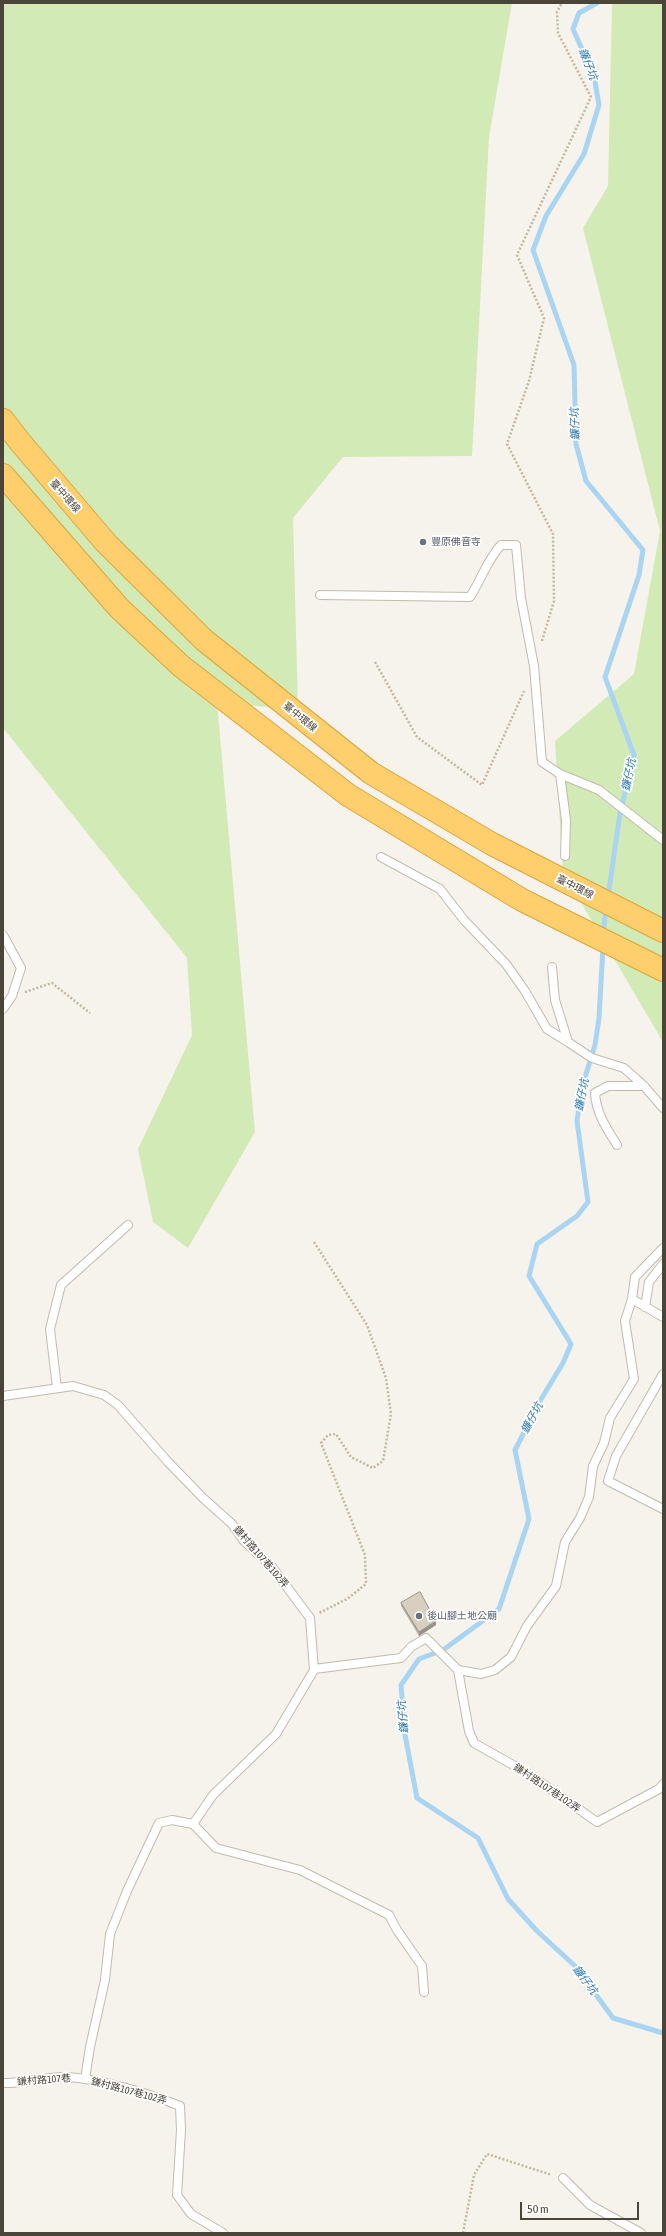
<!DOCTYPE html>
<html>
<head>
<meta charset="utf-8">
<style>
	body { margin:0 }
	#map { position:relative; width:666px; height:2236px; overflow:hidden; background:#f6f3ec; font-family:"Asap Condensed",sans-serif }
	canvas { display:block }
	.frame { position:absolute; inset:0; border:4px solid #4b4439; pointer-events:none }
	.scale { position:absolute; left:520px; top:2202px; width:119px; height:18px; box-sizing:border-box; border:2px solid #4b4439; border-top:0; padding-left:5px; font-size:12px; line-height:14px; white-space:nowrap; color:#4b4439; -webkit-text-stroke:3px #fff; paint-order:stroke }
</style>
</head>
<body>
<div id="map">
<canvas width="666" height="2236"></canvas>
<div class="frame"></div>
<div class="scale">50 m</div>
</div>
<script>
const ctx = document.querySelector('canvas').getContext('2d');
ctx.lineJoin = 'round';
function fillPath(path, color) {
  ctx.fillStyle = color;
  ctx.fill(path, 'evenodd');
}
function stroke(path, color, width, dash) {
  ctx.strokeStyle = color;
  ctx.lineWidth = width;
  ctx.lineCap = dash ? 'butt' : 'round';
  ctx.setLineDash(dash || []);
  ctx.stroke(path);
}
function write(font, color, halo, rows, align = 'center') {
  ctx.font = font + ' "Asap Condensed","Noto Sans TC",sans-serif';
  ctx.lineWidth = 3.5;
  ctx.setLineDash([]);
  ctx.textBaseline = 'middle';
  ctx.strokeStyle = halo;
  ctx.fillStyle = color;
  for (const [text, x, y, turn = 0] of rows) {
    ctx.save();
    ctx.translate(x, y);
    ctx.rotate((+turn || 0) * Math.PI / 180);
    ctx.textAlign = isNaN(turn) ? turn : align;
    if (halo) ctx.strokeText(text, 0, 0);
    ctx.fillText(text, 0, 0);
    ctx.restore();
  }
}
const green = new Path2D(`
	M3,3H512L489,137L472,456L343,457L293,518L298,710L217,702L255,1132L188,1248L153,1222L138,1149L192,1035L187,958L3,728Z
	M612,3H663V1042L563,872L555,741L634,674L660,531L583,228L608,186Z`);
const stream = new Path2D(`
	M597,3L579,13L573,29L594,76L599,105L584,154L546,216L533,250L574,365L576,444L586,481L643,550L639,575L605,677L634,755L620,813L608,897
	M603,935L606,909
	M603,947L599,1018L595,1045L582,1087L577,1121L588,1202L577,1216L537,1244L529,1276L571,1344L563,1363L540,1401L515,1450L529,1519L499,1609L443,1650L419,1659L401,1685L405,1735L417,1798L478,1838L508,1899L537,1931L575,1966L613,2018L663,2033`);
const path = new Path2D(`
	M542,641L554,601L553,534L507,444L529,381L544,318L517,255L591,97L558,33L557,12L562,3
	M375,662L417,737L482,785L524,691
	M25,992L52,983L90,1013
	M314,1242L367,1325L386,1378L391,1414L383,1461L373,1468L351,1457L336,1434L328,1435L321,1443L365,1555L366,1584L347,1599L319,1613
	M463,2233L474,2175L487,2154L552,2175`);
const service = new Path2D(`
	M320,595L470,597C481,580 487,560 501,545H516L521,598L534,666L542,762L560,774L566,820L565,856
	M560,774L599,790L663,840
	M381,857L440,889L464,920L506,964L525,991L547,1029L568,1042
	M3,935L21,968L12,996L3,1009
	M552,967L555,1000L568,1042L592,1058L624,1068L644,1086L663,1108
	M617,1145C607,1129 596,1113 595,1093L608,1086H644
	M663,1248L635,1277L632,1299L663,1317
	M645,1307L649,1282L663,1264
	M663,1374L616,1456L608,1481L663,1509
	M57,1388L50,1329L61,1285L128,1225
	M3,1396L73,1386L104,1395L118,1405L168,1462L203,1498L232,1524L244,1541L272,1567L310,1618L314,1670L276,1734L213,1795L193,1824
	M314,1669L401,1658L411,1647L426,1638L458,1670L481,1674L495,1670L511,1657L527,1626L556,1586L565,1542L580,1518L589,1497L593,1466L604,1443L610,1418L634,1379L625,1321L632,1299
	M458,1670L469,1731L474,1743L529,1774L597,1822L659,1789L663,1784
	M85,2079L90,2047L105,1980L110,1934L127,1891L159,1823L172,1820L193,1824L216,1848L300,1870L389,1915L397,1930L422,1966L424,1992
	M3,2083C23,2084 44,2077 64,2077C98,2078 148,2093 180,2106L181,2130L177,2195L191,2214L223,2233
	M563,2178L590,2205L641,2233`);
const motorway = new Path2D(`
	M3,420L20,442L106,543L204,640L371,773L492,844L663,931
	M3,475L119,608L181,666L348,795L522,900L663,970`);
const wall = new Path2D(`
	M401,1603L436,1625L419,1636L401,1606Z`);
const shadedWall = new Path2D(`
	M436,1621V1625L419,1636V1632Z`);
const building = new Path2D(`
	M420,1592L436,1621L419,1632L401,1603Z`);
const markers = [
	[423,542,4,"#6b7280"],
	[419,1616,4,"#6b7280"]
];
const streetNames = [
	["臺中環線",65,496,49],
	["臺中環線",300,717,39],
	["臺中環線",575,887,27],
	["鎌村路107巷102弄",261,1557,49],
	["鎌村路107巷102弄",547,1788,34],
	["鎌村路107巷",44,2080,-4],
	["鎌村路107巷102弄",129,2091,15]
];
const worshipNames = [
	["豐原佛音寺",431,542],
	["後山腳土地公廟",427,1616]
];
const waterNames = [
	["鐮仔坑",588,64,69],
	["鐮仔坑",575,424,-92],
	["鐮仔坑",629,775,-78],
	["鐮仔坑",582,1095,-79],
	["鐮仔坑",532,1418,-62],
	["鐮仔坑",403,1717,-95],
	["鐮仔坑",585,1980,53]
];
fillPath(green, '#d2eab5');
stroke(stream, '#a9d4f2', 5);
stroke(service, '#c2bbae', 10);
stroke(motorway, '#e0a43c', 24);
stroke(path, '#c4b79f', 2.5, [2, 2]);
stroke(service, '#fff', 8);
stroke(motorway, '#ffcf6e', 22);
fillPath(wall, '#bab2a6');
fillPath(shadedWall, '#979187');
fillPath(building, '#d8cfc1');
stroke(building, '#979187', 1);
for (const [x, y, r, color] of markers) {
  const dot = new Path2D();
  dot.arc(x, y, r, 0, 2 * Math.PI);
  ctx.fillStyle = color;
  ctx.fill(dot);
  stroke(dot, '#fff', 1.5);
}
write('10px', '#4b4439', '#fff', streetNames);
write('10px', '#5b616d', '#fff', worshipNames, 'left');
write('italic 11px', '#2e7ab2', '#fff', waterNames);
</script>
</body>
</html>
